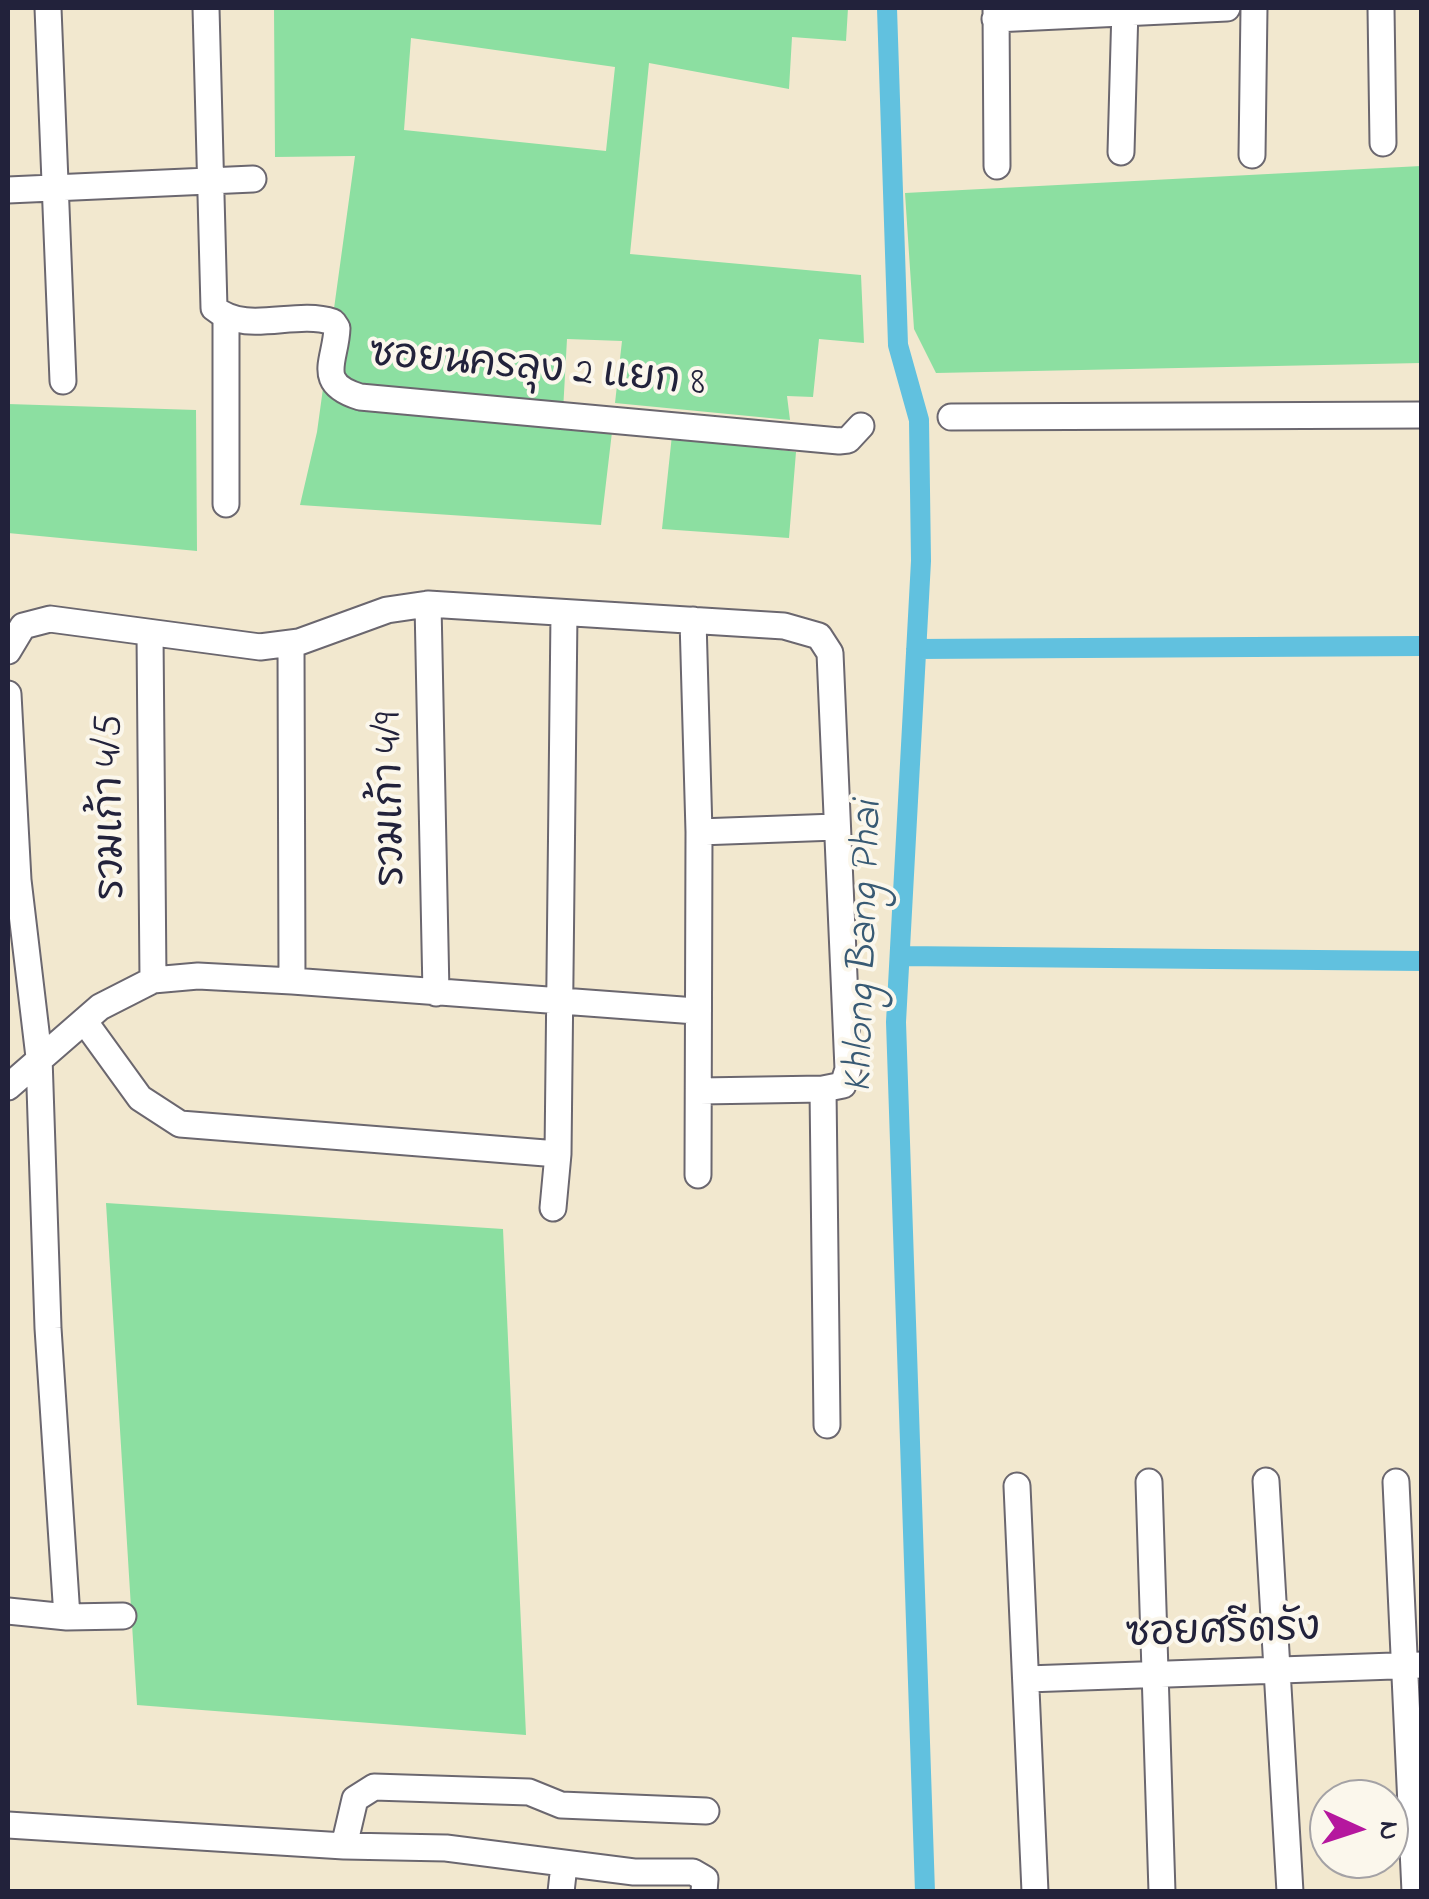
<!DOCTYPE html>
<html>
<head>
<meta charset="utf-8">
<style>
	body { margin:0 }
	#map { position:relative; width:1429px; height:1899px; overflow:hidden; background:#f2e8cf; font-family:"Indie Flower",sans-serif }
	canvas { display:block }
	.frame { position:absolute; inset:0; border:10px solid #22223b; pointer-events:none }
	.north { position:absolute; left:1309px; top:1779px; width:100px; height:100px; box-sizing:border-box; background:#fbf7ec; border:2px solid #a4a2a5; border-radius:50%; rotate:93deg; font-size:28px; font-weight:700; line-height:40px; text-align:center; color:#22223b }
	.north::after { content:''; display:block; margin:auto; width:35px; height:45px; background:#b5179e; clip-path:polygon(50% 0,100% 100%,50% 72%,0 100%) }
</style>
</head>
<body>
<div id="map">
<canvas width="1429" height="1899"></canvas>
<div class="frame"></div>
<div class="north">N</div>
</div>
<script>
const ctx = document.querySelector('canvas').getContext('2d');
ctx.lineJoin = 'round';
function fillPath(path, color) {
  ctx.fillStyle = color;
  ctx.fill(path, 'evenodd');
}
function stroke(path, color, width, dash) {
  ctx.strokeStyle = color;
  ctx.lineWidth = width;
  ctx.lineCap = dash ? 'butt' : 'round';
  ctx.setLineDash(dash || []);
  ctx.stroke(path);
}
function write(font, color, halo, rows, align = 'center') {
  ctx.font = font + ' "Indie Flower","Playpen Sans Thai",sans-serif';
  ctx.lineWidth = 8;
  ctx.setLineDash([]);
  ctx.textBaseline = 'middle';
  ctx.strokeStyle = halo;
  ctx.fillStyle = color;
  for (const [text, x, y, turn = 0] of rows) {
    ctx.save();
    ctx.translate(x, y);
    ctx.rotate((+turn || 0) * Math.PI / 180);
    ctx.textAlign = isNaN(turn) ? turn : align;
    if (halo) ctx.strokeText(text, 0, 0);
    ctx.fillText(text, 0, 0);
    ctx.restore();
  }
}
const green = new Path2D(`
	M274,8H848L846,41L792,37L789,89L649,63L630,254L861,275L864,343L819,339L813,397L787,396L790,420L615,403L622,341L567,339L562,429L612,432L601,525L300,505L317,432L355,156L275,157ZM411,38L615,67L606,151L404,130Z
	M1421,166V363L936,373L914,329L905,193Z
	M8,404L196,410L197,551L8,533Z
	M672,435L796,452L789,538L662,529Z
	M106,1203L503,1229L526,1735L137,1705Z`);
const canal = new Path2D(`
	M887,8L898,345L919,420L921,561L896,1022L925,1892
	M916,649L1422,646
	M900,956L1422,961`);
const minor = new Path2D(`
	M48,8L63,381
	M206,8L214,308C247,336 294,309 333,322L337,328C336,361 314,383 360,397L839,441L848,440L861,426
	M996,8L997,166
	M1381,8L1383,143
	M995,19L1227,8
	M1121,152L1125,8
	M1252,155L1254,8
	M8,190L253,179
	M226,318V504
	M951,417L1422,415
	M428,604L436,993
	M693,620L699,832L698,1175
	M150,634L153,980
	M291,644L292,981
	M8,651L23,626L50,619L260,647L299,642L387,610L428,604L784,626L819,636L830,653L848,1069L843,1085L823,1089
	M8,694L18,880L39,1057L48,1328L67,1617
	M699,832L836,827
	M85,1022L140,1098L180,1124L558,1154
	M8,1087L100,1007L153,980L198,976L292,981L696,1011
	M700,1091L823,1089L827,1425
	M553,1208L558,1154L564,613
	M1266,1481L1290,1892
	M1149,1482L1162,1892
	M1396,1482L1415,1892
	M1017,1486L1035,1892
	M8,1611L67,1617L123,1616
	M1027,1679L1422,1665
	M8,1825L344,1846L446,1848L634,1872H693L705,1879L704,1892
	M344,1846L355,1799L374,1787L529,1792L561,1805L706,1811
	M561,1892L564,1865`);
const streetNames = [
	["ซอยนครลุง 2 แยก 8",537,372,5],
	["รวมเก้า 4/9",394,799,-91],
	["รวมเก้า 4/5",114,807,-91],
	["ซอยศรีตรัง",1223,1635,-2]
];
const waterNames = [
	["Khlong Bang Phai",867,947,-88]
];
fillPath(green, '#8cdfa1');
stroke(canal, '#61c1df', 20);
stroke(minor, '#6b676f', 29);
stroke(minor, '#fff', 25);
write('40px', '#22223b', '#fbf7ec', streetNames);
write('italic 42px', '#385a74', '#fbf7ec', waterNames);
</script>
</body>
</html>
